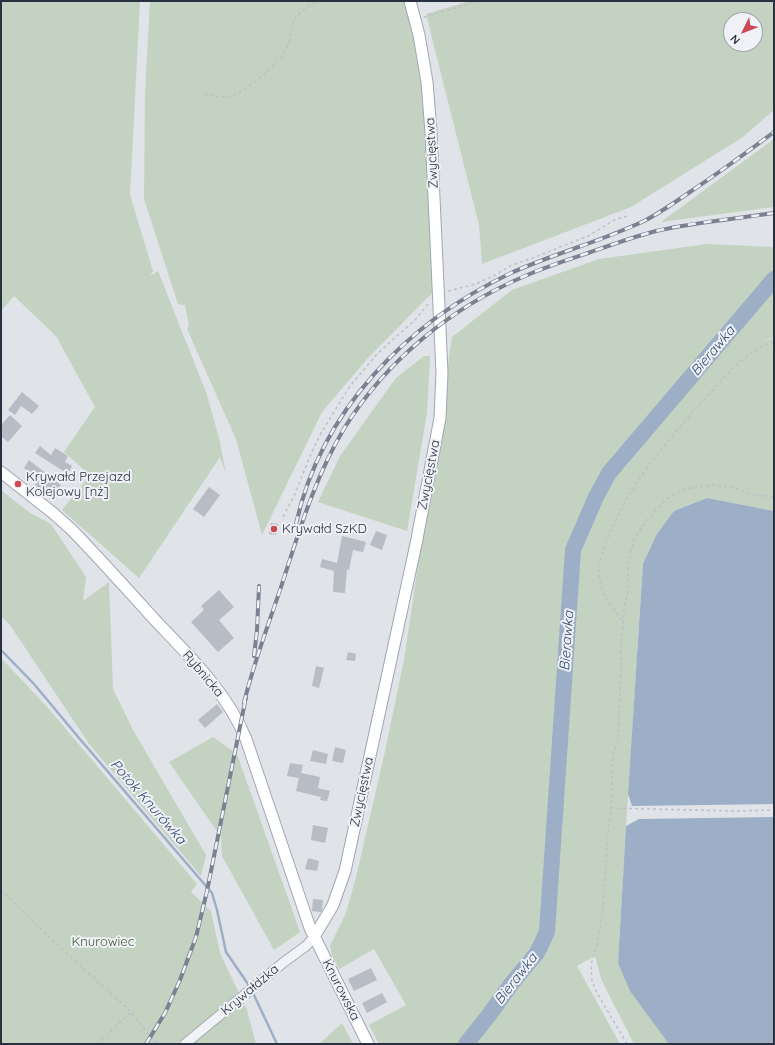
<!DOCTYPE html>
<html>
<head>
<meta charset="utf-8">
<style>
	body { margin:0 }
	#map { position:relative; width:775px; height:1045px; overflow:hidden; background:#e0e3e8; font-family:Quicksand,sans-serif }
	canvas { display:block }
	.frame { position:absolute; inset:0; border:2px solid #29303f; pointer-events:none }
	.north { position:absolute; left:723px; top:12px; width:40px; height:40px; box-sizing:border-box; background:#eff1f6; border:1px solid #a0a4ad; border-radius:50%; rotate:227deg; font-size:11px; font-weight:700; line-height:16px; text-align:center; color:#29303f }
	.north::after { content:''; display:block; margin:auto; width:14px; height:18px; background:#c94956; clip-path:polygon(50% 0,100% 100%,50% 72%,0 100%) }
</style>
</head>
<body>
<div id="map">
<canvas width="775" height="1045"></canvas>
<div class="frame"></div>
<div class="north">N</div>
</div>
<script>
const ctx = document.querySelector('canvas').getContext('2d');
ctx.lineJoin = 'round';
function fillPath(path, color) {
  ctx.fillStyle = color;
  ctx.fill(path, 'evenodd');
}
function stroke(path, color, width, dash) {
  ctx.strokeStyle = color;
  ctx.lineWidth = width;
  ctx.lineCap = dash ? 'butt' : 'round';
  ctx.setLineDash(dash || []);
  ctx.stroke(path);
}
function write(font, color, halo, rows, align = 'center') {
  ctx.font = font + ' Quicksand,sans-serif';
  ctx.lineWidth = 4;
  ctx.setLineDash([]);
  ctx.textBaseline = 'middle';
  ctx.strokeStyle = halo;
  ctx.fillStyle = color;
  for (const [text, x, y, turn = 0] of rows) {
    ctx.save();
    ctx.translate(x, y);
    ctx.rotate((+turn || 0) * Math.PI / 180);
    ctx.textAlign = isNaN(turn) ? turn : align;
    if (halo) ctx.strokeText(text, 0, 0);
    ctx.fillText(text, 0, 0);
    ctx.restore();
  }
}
const green = new Path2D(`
	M1,1H140L130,195L153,271L150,276L158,271L206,392L219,438L226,473L220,457L139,578L62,510L90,475L64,452L95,407L56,336L14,296L1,311Z
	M150,1H405L420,59L429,169L433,292L367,359L322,412L262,535L236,439L187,329L189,326L185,305L178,304L144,199L145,95Z
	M470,1H774V110L743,137L631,207L482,264L479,225L426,14ZM731,20H755V44H731Z
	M774,139V207L661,222Z
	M707,244L774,247V337L761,341L774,338V511L707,498L674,511L643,564L626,826L618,963L673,1044H634L601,979L596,959L594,956L577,966L620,1044H379L369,1025L406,1005L374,949L339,969L332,955L330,946L346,913L356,877L384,756L404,660L452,337L512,290L599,259Z
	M424,356H430L427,413L407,531L318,502L340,456L396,378Z
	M1,490L30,513L51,524L86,577L83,601L109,582L113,689L133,730L206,855L201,876L89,744L10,625L1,616Z
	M1,658L48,708L197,884L191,892L211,911L220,953L247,1010L256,1044H1Z
	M213,737L237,754L300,932L274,950L222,856L221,837L169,762Z
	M342,1023L353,1044H319Z`);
const water = new Path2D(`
	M707,498L774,511V804L632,806L628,794L643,564L657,534L674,511Z
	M774,817V1044H669L630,991L618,963L626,826L639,819Z`);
const stream = new Path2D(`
	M1,650L34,684L79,738L212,893L217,910L226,952L248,984
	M254,995L277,1044`);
const river = new Path2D(`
	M466,1044L489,1015L512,983L537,953L547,932L573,550L596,497L609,473L774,279`);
const building = new Path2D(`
	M22,392L39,406L32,414L21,406L15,415L8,410Z
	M10,415L22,426L8,442L1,436V425Z
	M40,446L51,455L55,448L68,456L65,462L72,466L68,474L35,453Z
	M29,460L61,485L51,497L35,485L39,480L24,468Z
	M209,487L220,495L204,517L193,509Z
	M271,523L278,524L276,535L269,534Z
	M376,531L387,535L382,550L370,545Z
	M342,536L366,542L363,552L353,550L349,570L347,569L345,593L333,592L334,571L320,567L322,559L337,563Z
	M219,590L234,607L219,620L234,638L218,652L191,622L204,610L201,606Z
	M348,652L356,654L355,661L346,660Z
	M316,666L324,668L319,688L312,686Z
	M217,704L223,712L205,728L198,720Z
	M335,747L346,750L343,763L332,761Z
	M313,750L328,754L326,764L310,761Z
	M290,763L303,765L301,773L320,777L318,788L330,791L327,801L320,800L321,797L296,791L299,778L287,776Z
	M313,825L328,828L325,843L311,840Z
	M308,858L319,861L317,871L305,869Z
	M313,899L323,900L322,909L321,912L312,911Z
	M371,968L377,980L354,991L348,979Z
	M382,993L387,1002L367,1013L362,1003Z`);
const path = new Path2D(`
	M424,17L479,1
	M204,94C210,95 218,97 225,97C243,96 283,61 289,43C292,32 289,24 298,15C303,9 312,5 318,1
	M448,291L476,284L493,276L512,265L533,258L588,236L616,219L628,216
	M283,517L295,494L310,456L321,433L350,386L378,353L414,321L429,303
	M622,620C610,605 600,593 599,573C598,553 620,509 631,492C653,457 681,425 709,394C727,374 747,350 774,342
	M611,808L733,811L774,810
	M1,890L51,939L128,1009L151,1037L160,1044
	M97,1044L131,1012
	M627,1044L597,993L592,981L591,965L598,940L603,908L608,832L611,808L612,771L613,756L618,740L621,671V645L625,604L628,593V563L635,537L647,520L668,498L685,489L712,485L731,487L750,494L774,497`);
const minor = new Path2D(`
	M185,1044L284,962L306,946L314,937`);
const major = new Path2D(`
	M1,472L53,513L72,530C100,559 127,589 154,619C189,656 227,692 246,739L310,928L368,1044
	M314,937L333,905L345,871L416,544L440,418L442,373L431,132L427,82L419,35L410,1`);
const rail = new Path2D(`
	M296,524C321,410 408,322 511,273C555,253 603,241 646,220C661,212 674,203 687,194C717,174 746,153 774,132
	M254,656L257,630L259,586
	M244,703C254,661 270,621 283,581C300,528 316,475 345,427C387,360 452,307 525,276C545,267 567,260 588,253C611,245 633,237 656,231C695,222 735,219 774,213
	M146,1044L165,1013L180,980L196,937L207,891L246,697`);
const markers = [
	[18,484,4,"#c94956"],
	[274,529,4,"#c94956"]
];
const streetNames = [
	["Zwycięstwa",432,153,-93],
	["Zwycięstwa",429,475,-79],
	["Rybnicka",203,674,50],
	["Zwycięstwa",362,792,-78],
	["Krywałdzka",250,990,-40],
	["Knurowska",341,990,63]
];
const poiNames = [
	["Krywałd Przejazd",26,477],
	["Kolejowy [nż]",26,492],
	["Krywałd SzKD",282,529]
];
const parkNames = [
	["Knurowiec",103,942]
];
const waterNames = [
	["Bierawka",713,351,-50],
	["Bierawka",567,641,-86],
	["Potok Knurówka",148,802,49],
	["Bierawka",516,979,-52]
];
fillPath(green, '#c4d2c1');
fillPath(water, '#9cafc7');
stroke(stream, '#9cafc7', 2.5);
stroke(river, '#9cafc7', 16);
fillPath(building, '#b7bcc5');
stroke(minor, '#a5aab2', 11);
stroke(major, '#9fa6b3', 13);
stroke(path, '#bec0c7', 1.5, [3, 3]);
stroke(minor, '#f2f3f7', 9);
stroke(major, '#fff', 11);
stroke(rail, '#7a8191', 4);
stroke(rail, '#eff1f6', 2.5, [8]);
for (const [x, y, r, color] of markers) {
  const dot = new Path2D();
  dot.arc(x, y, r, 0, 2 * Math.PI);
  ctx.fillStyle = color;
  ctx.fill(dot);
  stroke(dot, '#eff1f6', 1.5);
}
write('13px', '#29303f', '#eff1f6', streetNames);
write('13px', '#29303f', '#eff1f6', poiNames, 'left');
write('13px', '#3c5a37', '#eff1f6', parkNames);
write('italic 14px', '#344d71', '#eff1f6', waterNames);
</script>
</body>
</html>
